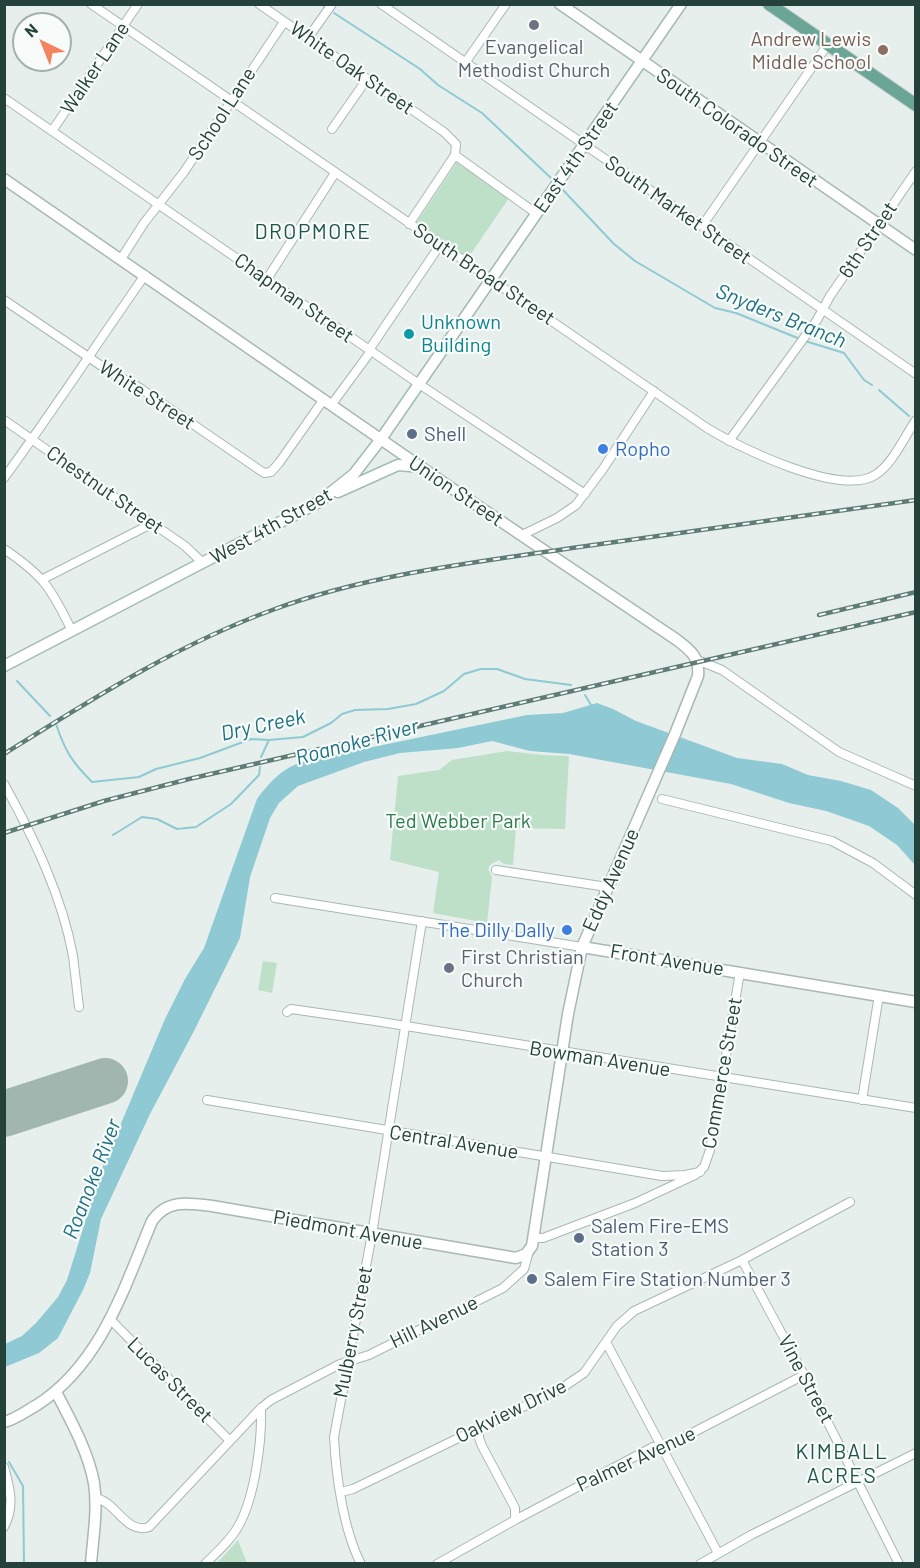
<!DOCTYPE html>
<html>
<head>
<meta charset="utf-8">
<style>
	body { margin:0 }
	#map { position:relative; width:920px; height:1568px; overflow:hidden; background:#e6efeb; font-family:Barlow,sans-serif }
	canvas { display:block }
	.frame { position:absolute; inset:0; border:6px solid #24423a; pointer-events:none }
	.north { position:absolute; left:12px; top:12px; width:60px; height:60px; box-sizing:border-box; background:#f7fbf9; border:2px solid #a3b1ad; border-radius:50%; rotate:317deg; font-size:16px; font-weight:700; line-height:24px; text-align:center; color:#24423a }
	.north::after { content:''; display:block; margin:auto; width:21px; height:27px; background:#f4845f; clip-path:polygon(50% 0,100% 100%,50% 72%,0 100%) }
</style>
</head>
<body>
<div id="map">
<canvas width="920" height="1568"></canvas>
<div class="frame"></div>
<div class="north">N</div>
</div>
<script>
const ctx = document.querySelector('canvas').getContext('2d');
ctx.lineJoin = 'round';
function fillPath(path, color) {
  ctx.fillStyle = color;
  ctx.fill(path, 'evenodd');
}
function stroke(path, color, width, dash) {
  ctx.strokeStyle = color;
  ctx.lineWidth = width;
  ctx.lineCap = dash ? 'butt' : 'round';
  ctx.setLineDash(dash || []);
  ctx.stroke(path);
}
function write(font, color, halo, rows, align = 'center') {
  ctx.font = font + ' Barlow,sans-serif';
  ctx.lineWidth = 4.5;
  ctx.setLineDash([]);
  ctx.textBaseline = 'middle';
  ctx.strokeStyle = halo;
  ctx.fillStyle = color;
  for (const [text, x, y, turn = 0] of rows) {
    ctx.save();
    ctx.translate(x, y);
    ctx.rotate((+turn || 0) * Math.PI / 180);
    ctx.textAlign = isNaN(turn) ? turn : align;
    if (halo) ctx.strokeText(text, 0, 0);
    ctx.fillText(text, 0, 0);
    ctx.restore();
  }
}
const green = new Path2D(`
	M457,162L509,198L468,258L417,222Z
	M507,751L542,755L569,756L565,829L516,828L513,865L504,864L499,860L491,864L488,869L492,877L487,923L433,913L439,872L390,860L398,776L439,770L452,760Z
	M263,961L277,963L272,993L258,990Z
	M238,1540L247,1563H217L219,1561Z`);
const water = new Path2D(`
	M597,703L613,709L636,721L737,758L782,764L808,775L841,781L871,790L898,808L915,825V865L897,845L869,826L826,811L789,803L731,784L569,754L530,751L492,741L458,748L400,753L364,762L298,786L279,803L270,818L250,877L240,938L194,1031L150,1114L101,1219L90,1273L83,1290L58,1338L39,1353L5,1367V1344L22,1336L36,1323L58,1297L67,1280L101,1171L165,1019L185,979L204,948L257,799C270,782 280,770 301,762L527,715L563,713Z`);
const stream = new Path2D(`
	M322,4L324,6
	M334,13L420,69L438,85L482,113L551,178
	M563,190L614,244L635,261L715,308L736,313L800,339
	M805,341L844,353L864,380L872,385
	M879,390L909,416
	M17,681L50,716
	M585,695L591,705
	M56,724C65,751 72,762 92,782L139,777L156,769L200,758L251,739L269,740L303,737L331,723L342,714L355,710L388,709L416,704L444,691L464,674L481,669H497L525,679L571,685
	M261,757L269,740
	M113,835L142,817L157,819L177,829L196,827L231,804L259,775L260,767
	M9,1462L23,1486L24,1564`);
const runway = new Path2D(`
	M4,1114L105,1081`);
const minor = new Path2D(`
	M91,4L707,428C740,448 840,497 875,475C893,464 904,437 916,420
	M259,4L444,132L456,144L455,155L409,224
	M381,4L916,374
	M308,38L332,4
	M465,63L506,4
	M4,98L419,384L585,494
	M332,129L367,79
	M52,131L138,4
	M455,155L537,214
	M702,226L828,44
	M121,259L144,223L184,172L284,22
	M267,279L335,173
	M4,300L112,373L140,388L264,473L271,472L279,463L324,399
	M369,350L440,245
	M332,404L371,351
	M4,420L185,546L203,563
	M729,441L817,320L830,296L916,171
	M4,478C53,411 98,342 145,275
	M522,535L557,518L576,505L603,469L654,391
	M4,549C44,576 51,588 72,631
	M43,579L153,523
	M697,660L722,670L839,752L916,786
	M4,784C34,838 62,896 73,956C75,973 77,990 79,1007
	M662,799L832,841L873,863L916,895
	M496,870L607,887
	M275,898L582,947
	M287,1012L291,1009L375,1021L916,1108
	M207,1100L662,1176L685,1175L700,1172
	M862,1100L879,995
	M533,1238H543L635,1203L695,1175L704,1167L710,1150L740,972
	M742,1260L804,1375L899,1564
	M110,1319L230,1441
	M606,1342L718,1553
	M479,1429V1438L482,1446L515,1508V1520
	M4,1467C10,1489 15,1506 4,1527
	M341,1492L353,1489L562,1388L584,1373L617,1326L634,1311L742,1260L850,1202
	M95,1498C116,1501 126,1535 149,1527L261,1408L271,1400L340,1364L369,1355L503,1288L524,1269L529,1251
	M205,1564C217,1552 231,1540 239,1525C255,1496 262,1441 261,1408
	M361,1564C343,1529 336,1475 334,1437L372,1234L422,921
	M437,1564L515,1520L653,1447L667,1446L804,1375
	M700,1564L751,1535L916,1453`);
const tertiary = new Path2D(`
	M560,4L916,250
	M4,179L447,485L677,640C690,650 700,657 698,676L675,734L582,947L568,1014L532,1246L526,1254L516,1258L212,1206C188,1203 167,1199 152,1221C124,1288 101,1364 37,1405C26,1411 16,1419 4,1422
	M582,947L916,1002
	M56,1392C71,1421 88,1451 94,1483C98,1510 93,1537 91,1564`);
const secondary = new Path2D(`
	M338,492L398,465L421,467
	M4,666L319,502L354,474L381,439L681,4`);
const primary = new Path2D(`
	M769,4L916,105`);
const rail = new Path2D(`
	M819,615L916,592
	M4,754C92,699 178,644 275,609C371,574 472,563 572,548C687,532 801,516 916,500
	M4,833L104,801L189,779L916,612`);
const markers = [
	[534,25,6,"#6b7280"],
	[883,50,6,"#8d6e63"],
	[409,334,6,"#0f9aa8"],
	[412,434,6,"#5c6f8a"],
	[603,449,6,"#3f7fe0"],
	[567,930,6,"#3f7fe0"],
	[449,968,6,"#6b7280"],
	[579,1238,6,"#5c6f8a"],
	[532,1279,6,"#5c6f8a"]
];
const educationNames = [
	["Andrew Lewis",871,39],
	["Middle School",871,62]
];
const worshipNames = [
	["Evangelical",534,47],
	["Methodist Church",534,70],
	["First Christian",461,957,"left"],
	["Church",461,980,"left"]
];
const streetNames = [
	["Walker Lane",95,68,-56],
	["White Oak Street",352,68,35],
	["School Lane",222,114,-57],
	["South Colorado Street",737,128,35],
	["East 4th Street",576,157,-55],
	["South Market Street",678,210,35],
	["6th Street",868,240,-56],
	["South Broad Street",484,274,34],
	["Chapman Street",294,298,35],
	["White Street",147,395,33],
	["Chestnut Street",105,490,35],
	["Union Street",456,491,34],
	["West 4th Street",271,526,-29],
	["Eddy Avenue",611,880,-66],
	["Front Avenue",667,960,9],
	["Bowman Avenue",600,1059,9],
	["Commerce Street",722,1073,-80],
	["Central Avenue",454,1142,9],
	["Piedmont Avenue",348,1230,10],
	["Hill Avenue",434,1322,-26],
	["Mulberry Street",353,1332,-79],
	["Vine Street",806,1379,62],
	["Lucas Street",170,1380,45],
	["Oakview Drive",511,1411,-26],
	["Palmer Avenue",636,1459,-25]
];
const cultureNames = [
	["Unknown",421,322],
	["Building",421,345]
];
const serviceNames = [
	["Shell",424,434],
	["Salem Fire-EMS",591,1226],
	["Station 3",591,1249],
	["Salem Fire Station Number 3",544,1279]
];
const shopNames = [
	["Ropho",615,449],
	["The Dilly Dally",555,930,"right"]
];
const parkNames = [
	["Ted Webber Park",458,821]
];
const neighbourhoodNames = [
	["DROPMORE",313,232],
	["KIMBALL",842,1452],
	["ACRES",842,1476]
];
const waterNames = [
	["Snyders Branch",781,316,22],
	["Dry Creek",263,725,-12],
	["Roanoke River",357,742,-15],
	["Roanoke River",92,1179,-69]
];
fillPath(green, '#bfe0c8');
fillPath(water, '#8ec9d4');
stroke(stream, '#8ec9d4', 2);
stroke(runway, '#a2b6b0', 46);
stroke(minor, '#a8b8b2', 10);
stroke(tertiary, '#a8b8b2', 13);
stroke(secondary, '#a4bbb3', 13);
stroke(primary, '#c2cac8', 14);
stroke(minor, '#fff', 8);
stroke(tertiary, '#fff', 10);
stroke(secondary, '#fff', 10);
stroke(primary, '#6aa596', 12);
stroke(rail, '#5f7d75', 4.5);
stroke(rail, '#f7fbf9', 2, [7]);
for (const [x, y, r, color] of markers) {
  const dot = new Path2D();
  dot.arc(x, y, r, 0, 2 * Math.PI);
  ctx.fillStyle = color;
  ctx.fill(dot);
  stroke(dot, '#f7fbf9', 2);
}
write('20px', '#785e54', '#f7fbf9', educationNames, 'right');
write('20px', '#5b616d', '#f7fbf9', worshipNames);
write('20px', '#24423a', '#f7fbf9', streetNames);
write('20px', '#0d838f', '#f7fbf9', cultureNames, 'left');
write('20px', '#4e5e75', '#f7fbf9', serviceNames, 'left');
write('20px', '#366cbe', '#f7fbf9', shopNames, 'left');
write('20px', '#2d7a4b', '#f7fbf9', parkNames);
ctx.letterSpacing = '1.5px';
write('21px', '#1f5548', '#f7fbf9', neighbourhoodNames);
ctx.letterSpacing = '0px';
write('italic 21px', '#1c6f80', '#f7fbf9', waterNames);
</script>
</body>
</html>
